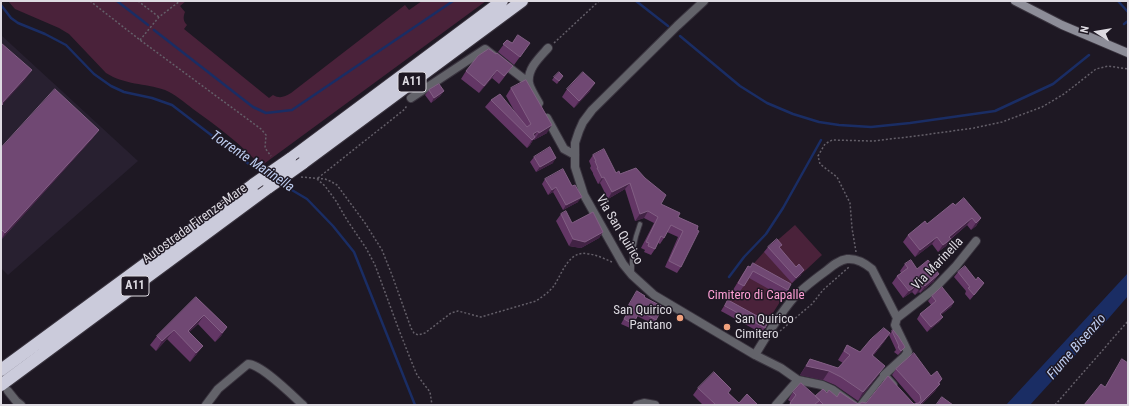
<!DOCTYPE html>
<html>
<head>
<meta charset="utf-8">
<style>
	body { margin:0 }
	#map { position:relative; width:1129px; height:406px; overflow:hidden; background:#1e1823; font-family:"Roboto Condensed",sans-serif }
	canvas { display:block }
	.frame { position:absolute; inset:0; border:2px solid #dedbe2; pointer-events:none }
	.north { position:absolute; left:1077px; top:12px; width:40px; height:40px; -webkit-text-stroke:3px #1e1823; paint-order:stroke; rotate:282deg; font-size:11px; font-weight:700; line-height:16px; text-align:center; color:#dedbe2 }
	.north::after { content:''; display:block; margin:auto; width:14px; height:18px; background:#dedbe2; clip-path:polygon(50% 0,100% 100%,50% 72%,0 100%) }
</style>
</head>
<body>
<div id="map">
<canvas width="1129" height="406"></canvas>
<div class="frame"></div>
<div class="north">N</div>
</div>
<script>
const ctx = document.querySelector('canvas').getContext('2d');
ctx.lineJoin = 'round';
function fillPath(path, color) {
  ctx.fillStyle = color;
  ctx.fill(path, 'evenodd');
}
function stroke(path, color, width, dash) {
  ctx.strokeStyle = color;
  ctx.lineWidth = width;
  ctx.lineCap = dash ? 'butt' : 'round';
  ctx.setLineDash(dash || []);
  ctx.stroke(path);
}
function write(font, color, halo, rows, align = 'center') {
  ctx.font = font + ' "Roboto Condensed",sans-serif';
  ctx.lineWidth = 3;
  ctx.setLineDash([]);
  ctx.textBaseline = 'middle';
  ctx.strokeStyle = halo;
  ctx.fillStyle = color;
  for (const [text, x, y, turn = 0] of rows) {
    ctx.save();
    ctx.translate(x, y);
    ctx.rotate((+turn || 0) * Math.PI / 180);
    ctx.textAlign = isNaN(turn) ? turn : align;
    if (halo) ctx.strokeText(text, 0, 0);
    ctx.fillText(text, 0, 0);
    ctx.restore();
  }
}
const built = new Path2D(`
	M1,35L138,161L8,275L1,268Z`);
const green = new Path2D(`
	M8,1H186L180,6L185,12C183,17 183,21 187,25L184,29L269,98L273,95C280,99 284,97 291,93L405,5L409,10L422,1H486L261,166C241,144 217,126 193,109C184,102 175,94 165,90C144,83 125,85 106,73L69,34L59,28L15,9Z
	M795,225L822,255L792,283L764,327L721,311L743,273L748,270L764,252Z`);
const water = new Path2D(`
	M1128,273V296L1102,326L1030,405H1006Z`);
const stream = new Path2D(`
	M117,1L148,25
	M636,1L668,26
	M1118,1L1128,12
	M1,5L11,18L18,23L45,34L66,45L94,74L111,86L124,92L152,98L172,105L249,164L264,173
	M1124,24L1128,21
	M154,30L253,107L266,113L292,110L453,1
	M680,36L740,86L767,103L793,114L819,122L839,125L871,127L910,123L995,111L1053,84L1089,55
	M280,183L307,199L333,226L354,252L415,405
	M729,277L744,257L766,234L783,208L821,140`);
const path = new Path2D(`
	M90,1L140,40L261,129L266,135L265,148L271,156
	M138,1L159,17
	M140,40L159,17L180,1
	M554,43L599,1
	M301,177L325,179L330,181L337,185L365,223L382,250L392,275L411,328L414,333L418,335L425,333L451,313L458,311L481,317L536,301C542,297 548,293 553,287C562,275 568,249 589,254C597,255 605,259 612,262
	M318,178L405,109L407,105
	M317,179L325,186L336,201L347,220L366,248L375,265L399,330L410,358L417,375L430,392L432,405
	M856,252L852,228L850,203L837,177L829,171L820,164L818,156L825,144L832,140L873,141L916,136L974,128L1002,122L1042,107L1064,94L1096,69L1108,66L1128,69
	M780,331L812,304L823,290L849,267
	M1055,405L1128,321`);
const service = new Path2D(`
	M632,273C631,256 634,240 640,224`);
const pedestrian = new Path2D(`
	M860,405L884,375`);
const minor = new Path2D(`
	M704,1L677,26L592,110L583,122L579,131L575,143V167L584,195L623,264L632,275L654,295L755,355L781,368L798,380L822,385L833,390L854,405
	M411,98L485,49L529,83
	M539,103C536,98 530,88 529,83C527,69 539,58 548,48
	M547,118L564,149L575,155
	M897,318L933,290L956,266L976,241
	M755,355C766,337 777,318 791,301C799,291 815,279 826,271C832,266 839,260 847,259C857,258 865,263 872,269L897,318L895,325L908,352L904,357L884,375L893,385
	M8,391L16,401L21,405
	M206,405L218,389L248,364C261,364 292,395 303,405
	M637,405L644,403L655,405
	M776,405L798,380`);
const secondary = new Path2D(`
	M1015,1L1062,25L1128,53`);
const motorway = new Path2D(`
	M290,159L502,1
	M303,163L522,1
	M1,370L254,184
	M1,385L269,187`);
const motorwayBridge = new Path2D(`
	M254,184L290,159
	M269,187L303,163`);
const wall = new Path2D(`
	M507,40L512,43H530L514,65L498,52Z
	M496,54L513,66L499,84L492,78L479,93L461,79L466,71Z
	M563,76L557,84L552,80L554,77Z
	M511,88L547,133L534,140H533L530,145L527,148L485,107L491,100L516,114L506,96Z
	M567,89L590,91L574,108L562,97Z
	M429,90L444,91L440,96L431,103L425,95Z
	M99,130L92,139L1,240V148Z
	M593,155L616,173L620,174L678,217L698,226L681,267L677,273L665,267L678,237L667,232L664,238L660,244L658,243L655,249L651,255L644,252L645,250L641,248L654,223L644,218L635,221L625,189L608,199L600,183L598,184L593,174V173L590,168L591,166L589,161Z
	M534,157L553,163L536,172L530,162Z
	M545,179L572,186L578,202L563,210L553,192L548,195L542,184Z
	M955,205L981,218L976,226L971,230L967,225L951,239L946,246L938,252L932,244L915,257L903,242L908,235L927,224Z
	M561,214L572,223L603,232L599,238L581,248L569,246L556,221Z
	M768,247L780,248L801,275L792,283L764,252Z
	M905,264L934,281L920,293L919,292L915,295L912,292L903,298L892,283L897,276L901,273L900,271Z
	M748,266L788,290L783,297L749,278L739,293L733,290Z
	M958,272L976,280L980,288L970,300L965,294L966,291L954,277Z
	M637,291L644,297L656,320L653,324L637,316L630,328L621,324L628,311L626,310Z
	M932,296L954,302L951,307L941,315L943,317L939,322L927,332L917,319L920,314L931,305L928,301Z
	M196,297L227,327L221,336L215,342L198,324L189,332L203,346L196,355L190,362L167,339L156,351L150,345L157,336Z
	M728,300L765,328L761,333L721,311Z
	M892,331L902,351L898,355L894,352L896,350L889,335Z
	M890,333L884,342L873,356L879,374L858,401L835,385L823,380L800,375L810,359L838,368L843,363L838,360L847,345L860,352Z
	M896,369L931,376L942,379L935,391L921,405H788L791,402L788,400L793,392L815,396L827,393L859,404L866,403L912,402L914,404L916,403L915,402L892,375Z
	M698,388L729,393L739,403L758,405H703L693,395Z`);
const shadedWall = new Path2D(`
	M32,70L25,80L1,106V104Z
	M497,70L492,78L479,93L484,86Z
	M595,83L590,91L574,108L579,101Z
	M444,91L440,96L431,103L434,98Z
	M552,125L547,133L534,140L539,133Z
	M99,130L92,139L1,240L5,233Z
	M538,131L533,138V134Z
	M535,137L530,145L527,148L532,140Z
	M556,158L553,163L536,172L540,167Z
	M604,177L600,183L598,184L602,178Z
	M630,183L625,189L608,199L612,192Z
	M556,187L553,192L548,195L552,190Z
	M582,197L578,202L563,210L566,205Z
	M648,211L644,218L635,221L640,214Z
	M972,218L967,225L944,244L949,237Z
	M981,218L976,226L971,230L976,223Z
	M603,232L599,238L581,248L569,246L573,239Z
	M937,237L932,244L915,257L920,250Z
	M951,239L946,246L938,252L943,245Z
	M804,270L801,275L792,283L796,278Z
	M939,274L934,281L920,293L925,286Z
	M917,285L912,292L903,298L909,291Z
	M924,285L919,292L915,295L920,288Z
	M954,302L951,307L936,319L940,314Z
	M204,315L198,324L181,340L188,331Z
	M943,317L939,322L927,332L931,327Z
	M227,327L221,336L215,342L222,333Z
	M174,330L167,339L156,351L162,341Z
	M890,333L884,342L866,364L872,355Z
	M203,346L196,355L190,362L196,353Z
	M806,366L829,371L823,380L800,375Z
	M885,366L879,374L858,401L863,392Z
	M940,384L935,391L921,405H919Z`);
const building = new Path2D(`
	M518,35L530,43L520,57L503,44L507,40L512,43Z
	M1,43L32,70L2,103L3,104L1,106Z
	M489,49L496,54L497,53L513,66L504,76L497,70L484,86L466,71L478,56Z
	M559,72L563,76L559,81L554,77Z
	M583,72L595,83L579,101L567,89Z
	M526,80L552,125L539,133L538,131L533,134L535,137L532,140L491,100L500,94L527,127L531,124L511,88Z
	M439,84L444,91L434,98L429,90Z
	M55,89L99,130L5,233L1,229V148Z
	M550,147L556,158L540,167L534,157Z
	M604,149L616,173L619,171L620,174L636,168L645,178L666,195L661,204L680,213L678,217L698,226L697,230L699,231L681,267L669,261L683,231L671,225L664,238L661,236L655,249L648,246L649,243L646,242L658,217L648,211L640,214L630,183L612,192L604,177L602,178L597,168H598L595,161H596L593,155Z
	M563,169L572,186L575,185L582,197L566,205L556,187L552,190L545,179Z
	M964,198L981,218L976,223L972,218L949,237L951,239L943,245L937,237L920,250L908,235L925,221L927,224L953,203L955,205Z
	M566,211L572,223L593,212L603,232L585,242L573,239L561,214Z
	M777,239L782,245L779,247L796,267L799,264L804,270L796,278L768,247Z
	M911,260L917,269L928,260L939,274L925,286L924,285L920,288L917,285L909,291L897,276L908,268L905,264Z
	M753,263L791,284L788,290L753,271L744,286L738,283L748,266L750,267Z
	M965,266L976,280L978,277L984,283L974,295L968,288L970,287L958,272Z
	M942,287L954,302L940,314L943,317L931,327L920,314L936,301L932,296Z
	M637,291L645,296L644,297L663,307L656,320L640,311L633,324L624,319L631,306L629,305Z
	M196,297L227,327L222,333L204,315L188,331L203,346L196,353L174,330L162,341L157,336Z
	M728,300L768,322L765,328L725,306Z
	M884,328L890,333L872,355L885,366L863,392L841,377L829,371L806,366L810,359L838,368L850,355L844,351L847,345L860,352L871,339Z
	M893,330L898,336L905,347L901,351L898,347L899,346L892,331Z
	M914,353L931,376L937,371L942,379L938,383L940,384L919,405H824L815,396L823,389L827,393L829,390L837,397L840,392L856,403L859,404L862,402L866,403L888,376L912,402L914,404L919,403L921,400L920,395L896,369Z
	M1122,359L1128,363V405H1084L1101,384L1105,387Z
	M714,372L731,389L728,393L739,403L747,394L758,405H716L698,388Z
	M801,383L820,400L814,405H792L790,403L796,395L793,392Z
	M942,397L953,405H938L937,404Z`);
const markers = [
	[680,318,4,"#f1a17d"],
	[727,327,4,"#f1a17d"]
];
const shields = [
	[412,82,28],
	[135,286,28]
];
const shieldNames = [
	["A11",412,82],
	["A11",135,286]
];
const streetNames = [
	["Autostrada Firenze-Mare",195,224,-36],
	["Via San Quirico",619,230,59],
	["Via Marinella",938,264,-46]
];
const parkNames = [
	["Cimitero di Capalle",756,296]
];
const poiNames = [
	["San Quirico",672,311],
	["Pantano",672,326],
	["San Quirico",735,320,"left"],
	["Cimitero",735,335,"left"]
];
const waterNames = [
	["Torrente Marinella",252,162,34],
	["Fiume Bisenzio",1077,347,-49]
];
fillPath(built, '#282030');
fillPath(green, '#4a223a');
fillPath(water, '#1a2d64');
stroke(stream, '#1a2d64', 2.5);
stroke(service, '#39333e', 6);
stroke(pedestrian, '#39333e', 8);
stroke(minor, '#39333e', 10);
stroke(secondary, '#39333e', 10);
stroke(motorway, '#39333e', 14);
stroke(path, '#645f69', 1.5, [2, 2]);
stroke(service, '#63636a', 4);
stroke(pedestrian, '#63636a', 6);
stroke(minor, '#63636a', 8);
stroke(secondary, '#8d8d98', 8);
stroke(motorway, '#cbcbdb', 12);
stroke(motorwayBridge, '#39333e', 14, []);
stroke(motorwayBridge, '#cbcbdb', 12);
fillPath(wall, '#633665');
fillPath(shadedWall, '#422345');
fillPath(building, '#704873');
stroke(building, '#825f84', 1);
for (const [x, y, r, color] of markers) {
  const dot = new Path2D();
  dot.arc(x, y, r, 0, 2 * Math.PI);
  ctx.fillStyle = color;
  ctx.fill(dot);
  stroke(dot, '#1e1823', 1.5);
}
for (const [x, y, w] of shields) {
  const box = new Path2D();
  box.roundRect(x - w / 2, y - 10, w, 20, 3);
  ctx.fillStyle = '#1e1823';
  ctx.fill(box);
  stroke(box, '#dedbe2', 1);
}
write('bold 12px', '#dedbe2', null, shieldNames);
write('13px', '#dedbe2', '#1e1823', streetNames);
write('13px', '#fe9fd5', '#1e1823', parkNames);
write('13px', '#dedbe2', '#1e1823', poiNames, 'right');
write('italic 14px', '#bfcef1', '#1e1823', waterNames);
</script>
</body>
</html>
